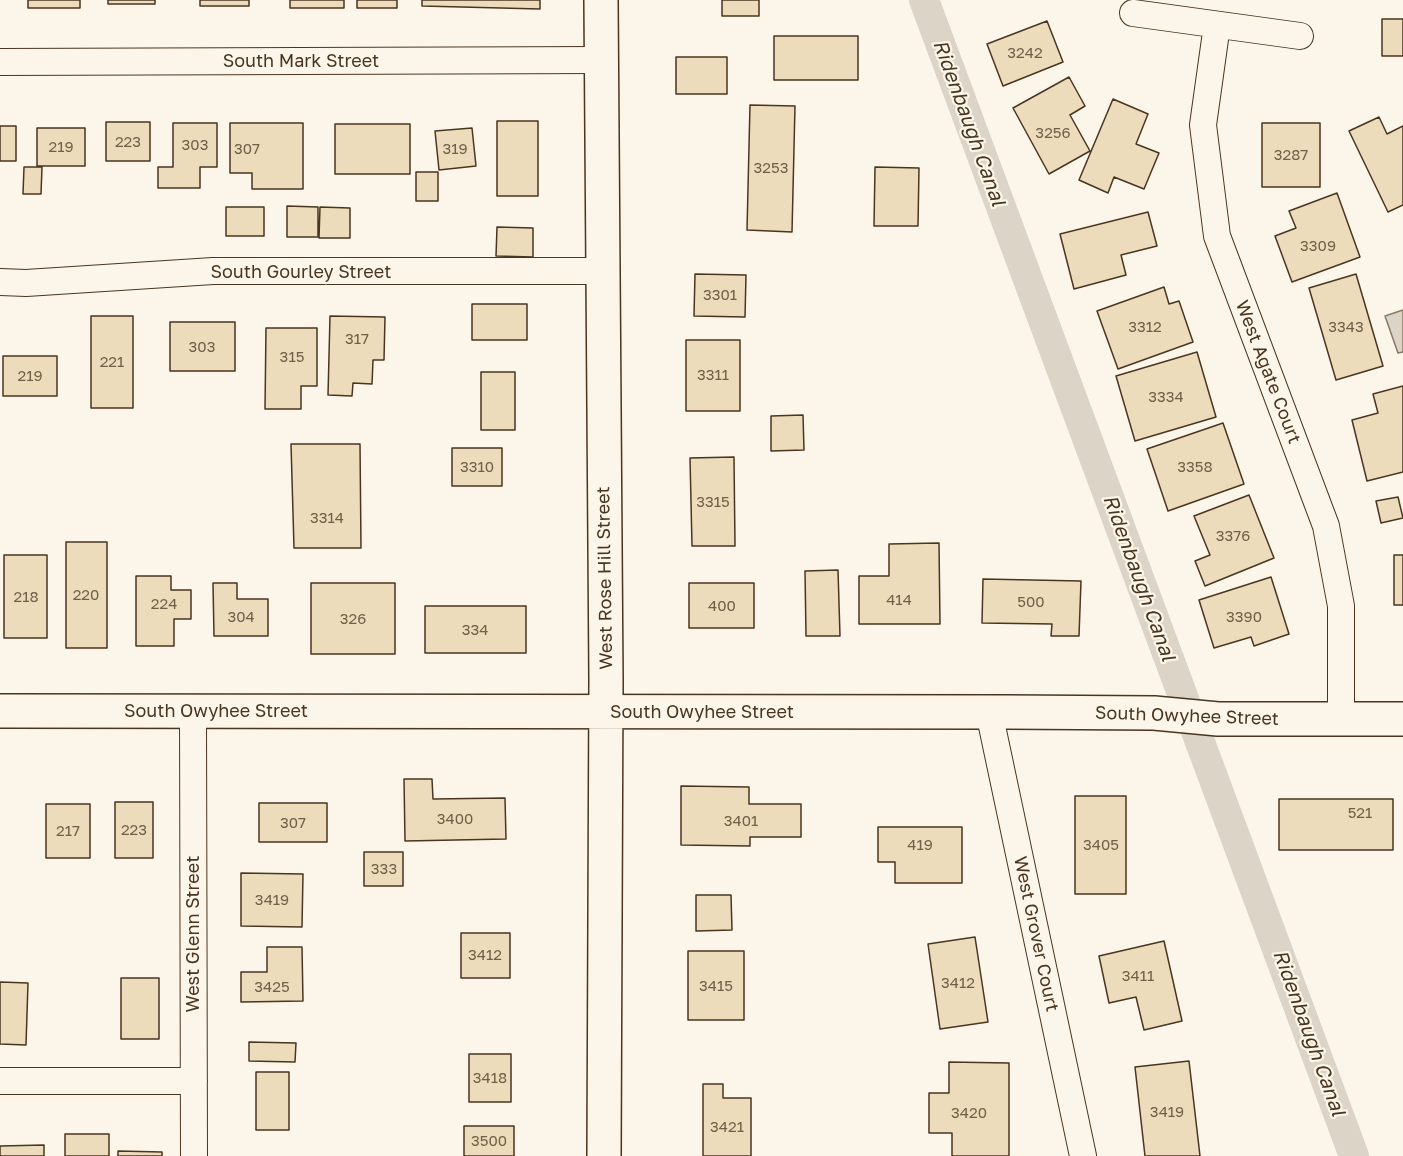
<!DOCTYPE html>
<html>
<head>
<meta charset="utf-8">
<style>
	body { margin:0 }
	canvas { display:block; background:#fbf6e9 }
</style>
</head>
<body>
<canvas width="1403" height="1156"></canvas>
<script>
const ctx = document.querySelector('canvas').getContext('2d');
ctx.lineJoin = 'round';
function fillPath(path, color) {
  ctx.fillStyle = color;
  ctx.fill(path, 'evenodd');
}
function stroke(path, color, width, dash) {
  ctx.strokeStyle = color;
  ctx.lineWidth = width;
  ctx.lineCap = dash ? 'butt' : 'round';
  ctx.setLineDash(dash || []);
  ctx.stroke(path);
}
function write(font, color, halo, rows, align = 'center') {
  ctx.font = font + ' "Golos Text",sans-serif';
  ctx.lineWidth = 4.5;
  ctx.setLineDash([]);
  ctx.textBaseline = 'middle';
  ctx.strokeStyle = halo;
  ctx.fillStyle = color;
  for (const [text, x, y, turn = 0] of rows) {
    ctx.save();
    ctx.translate(x, y);
    ctx.rotate((+turn || 0) * Math.PI / 180);
    ctx.textAlign = isNaN(turn) ? turn : align;
    if (halo) ctx.strokeText(text, 0, 0);
    ctx.fillText(text, 0, 0);
    ctx.restore();
  }
}
const water = new Path2D(`
	M1403,310V352L1398,353L1385,316Z`);
const canal = new Path2D(`
	M924,0L1354,1156`);
const building = new Path2D(`
	M28,0H80V8H28Z
	M108,0H155V4H108Z
	M200,0H249V6H200Z
	M290,0H344V8H290Z
	M357,0H397V8H357Z
	M422,0H540V9L422,6Z
	M722,0H759V16H722Z
	M1382,19H1403V56H1382Z
	M1047,21L1063,62L1003,86L987,44Z
	M774,36H858V80H774Z
	M676,57H727V94H676Z
	M1069,77L1085,106L1070,115L1090,151L1049,174L1013,108Z
	M1113,99L1148,114L1136,144L1159,153L1144,189L1114,177L1108,193L1079,180Z
	M750,105L795,106L792,232L747,230Z
	M1379,117L1387,134L1403,126V205L1388,212L1349,131Z
	M497,121H538V196H497Z
	M106,122H150V161H106Z
	M173,123H217V167H200V188H158V167H173Z
	M230,123H303V189H252V173H230Z
	M1262,123H1320V187H1262Z
	M335,124H410V174H335Z
	M0,126H16V161H0Z
	M37,128H85V166H37Z
	M472,128L476,166L439,170L435,131Z
	M24,167H42L41,194H23Z
	M875,167L919,168L918,226H874Z
	M416,172H438V201H416Z
	M1337,193L1360,257L1292,282L1275,236L1296,228L1289,211Z
	M287,206L318,207V237H287Z
	M226,207H264V236H226Z
	M320,207L350,208V238H319Z
	M1148,212L1157,246L1121,255L1126,275L1074,289L1060,234Z
	M497,227L533,228V257L496,256Z
	M695,274L746,275L745,317L694,316Z
	M1356,274L1383,366L1336,380L1309,288Z
	M1164,287L1169,304L1179,301L1193,342L1118,369L1097,311Z
	M472,304H527V340H472Z
	M91,316H133V408H91Z
	M330,316L385,317L384,360H373L372,384L353,383L352,396L328,395Z
	M170,322H235V371H170Z
	M266,328H317V386H301V409H265Z
	M686,340H740V411H686Z
	M1197,352L1216,417L1135,441L1116,376Z
	M3,356H57V396H3Z
	M481,372H515V430H481Z
	M1403,386V472L1367,481L1352,420L1378,413L1373,394Z
	M803,415L804,450L771,451V416Z
	M1223,423L1244,484L1168,511L1147,449Z
	M291,444H360L361,548H294Z
	M452,448H502V486H452Z
	M734,457L735,546H692L690,458Z
	M1249,495L1274,558L1205,586L1195,561L1210,555L1194,516Z
	M1398,497L1403,518L1381,523L1376,501Z
	M66,542H107V648H66Z
	M939,543L940,624H859V576H889V544Z
	M4,555H47V638H4Z
	M1394,555H1403V605H1394Z
	M838,570L840,636H806L805,571Z
	M136,576H171V590H191V619H174V646H136Z
	M1271,577L1289,634L1254,646L1251,637L1214,648L1199,600Z
	M983,579L1081,581L1079,636H1051L1052,624L982,623Z
	M213,583H237V599H268V636H214Z
	M311,583H395V654H311Z
	M689,583H754V628H689Z
	M425,606H526V653H425Z
	M404,779H432L433,799L505,798L506,839L405,841Z
	M681,786L749,787V804H801V837H750V846L681,845Z
	M1075,796H1126V894H1075Z
	M1279,799H1393V850H1279Z
	M115,802H153V858H115Z
	M259,803H327V842H259Z
	M46,804H90V858H46Z
	M878,827H962V883H895V862H878Z
	M364,852H403V886H364Z
	M241,873L303,874L302,927L241,926Z
	M696,895H731L732,930L696,931Z
	M461,933H510V978H461Z
	M975,937L988,1022L940,1029L928,944Z
	M1164,941L1182,1021L1144,1030L1136,997L1109,1003L1099,956Z
	M267,947H302L303,1001L241,1002V972H267Z
	M688,951H744V1020H688Z
	M121,978H159V1039H121Z
	M0,982L28,983L26,1045L0,1044Z
	M249,1042L296,1043L295,1062L249,1061Z
	M469,1054H511V1102H469Z
	M1189,1061L1200,1156H1145L1135,1067Z
	M949,1062L1009,1063V1156H952V1133H929V1093H949Z
	M256,1072H289V1130H256Z
	M703,1084H723V1098H751V1156H703Z
	M464,1126H514V1156H464Z
	M65,1134H109V1156H65Z
	M44,1145V1156H0V1146Z
	M118,1151L162,1152V1156H118Z`);
const minor = new Path2D(`
	M1133,13L1300,36
	M1217,25L1203,125L1217,236L1326,526L1341,606V719
	M0,62L602,60
	M0,282L26,283L213,271H602
	M193,711L194,1156
	M989,712L1083,1156
	M0,1081H194`);
const tertiary = new Path2D(`
	M601,0L606,680L604,1156
	M0,711L1005,712L1154,713L1218,719H1403`);
const numberNames = [
	["3242",1025,53],
	["3256",1053,133],
	["223",128,142],
	["303",195,145],
	["219",61,147],
	["307",247,149],
	["319",455,149],
	["3287",1291,155],
	["3253",771,168],
	["3309",1318,246],
	["3301",720,295],
	["3312",1145,327],
	["3343",1346,327],
	["317",357,339],
	["303",202,347],
	["315",292,357],
	["221",112,362],
	["3311",713,375],
	["219",30,376],
	["3334",1166,397],
	["3310",477,467],
	["3358",1195,467],
	["3315",713,502],
	["3314",327,518],
	["3376",1233,536],
	["220",86,595],
	["218",26,597],
	["414",899,600],
	["500",1031,602],
	["224",164,604],
	["400",722,606],
	["304",241,617],
	["3390",1244,617],
	["326",353,619],
	["334",475,630],
	["521",1360,813],
	["3400",455,819],
	["3401",741,821],
	["307",293,823],
	["223",134,830],
	["217",68,831],
	["419",920,845],
	["3405",1101,845],
	["333",384,869],
	["3419",272,900],
	["3412",485,955],
	["3411",1138,976],
	["3412",958,983],
	["3415",716,986],
	["3425",272,987],
	["3418",490,1078],
	["3419",1167,1112],
	["3420",969,1113],
	["3421",727,1127],
	["3500",489,1141]
];
const streetNames = [
	["South Mark Street",301,61],
	["South Gourley Street",301,272],
	["West Agate Court",1268,372,69],
	["West Rose Hill Street",605,578,-91],
	["South Owyhee Street",216,711],
	["South Owyhee Street",702,712],
	["South Owyhee Street",1187,716,2],
	["West Glenn Street",193,934,-90],
	["West Grover Court",1036,934,78]
];
const waterNames = [
	["Ridenbaugh Canal",969,123,70],
	["Ridenbaugh Canal",1139,578,70],
	["Ridenbaugh Canal",1309,1033,70]
];
fillPath(water, '#dcd4c6');
stroke(water, '#887966', 1.5);
stroke(canal, '#dcd4c6', 30);
fillPath(building, '#ecdcbc');
stroke(building, '#4a3520', 1.5);
stroke(minor, '#4a3520', 28);
stroke(tertiary, '#4a3520', 36);
stroke(minor, '#fbf6e9', 26);
stroke(tertiary, '#fbf6e9', 33);
write('15px', '#725f47', null, numberNames);
write('18px', '#4a3520', '#fbf6e9', streetNames);
write('italic 20px', '#4a3520', '#fbf6e9', waterNames);
</script>
</body>
</html>
